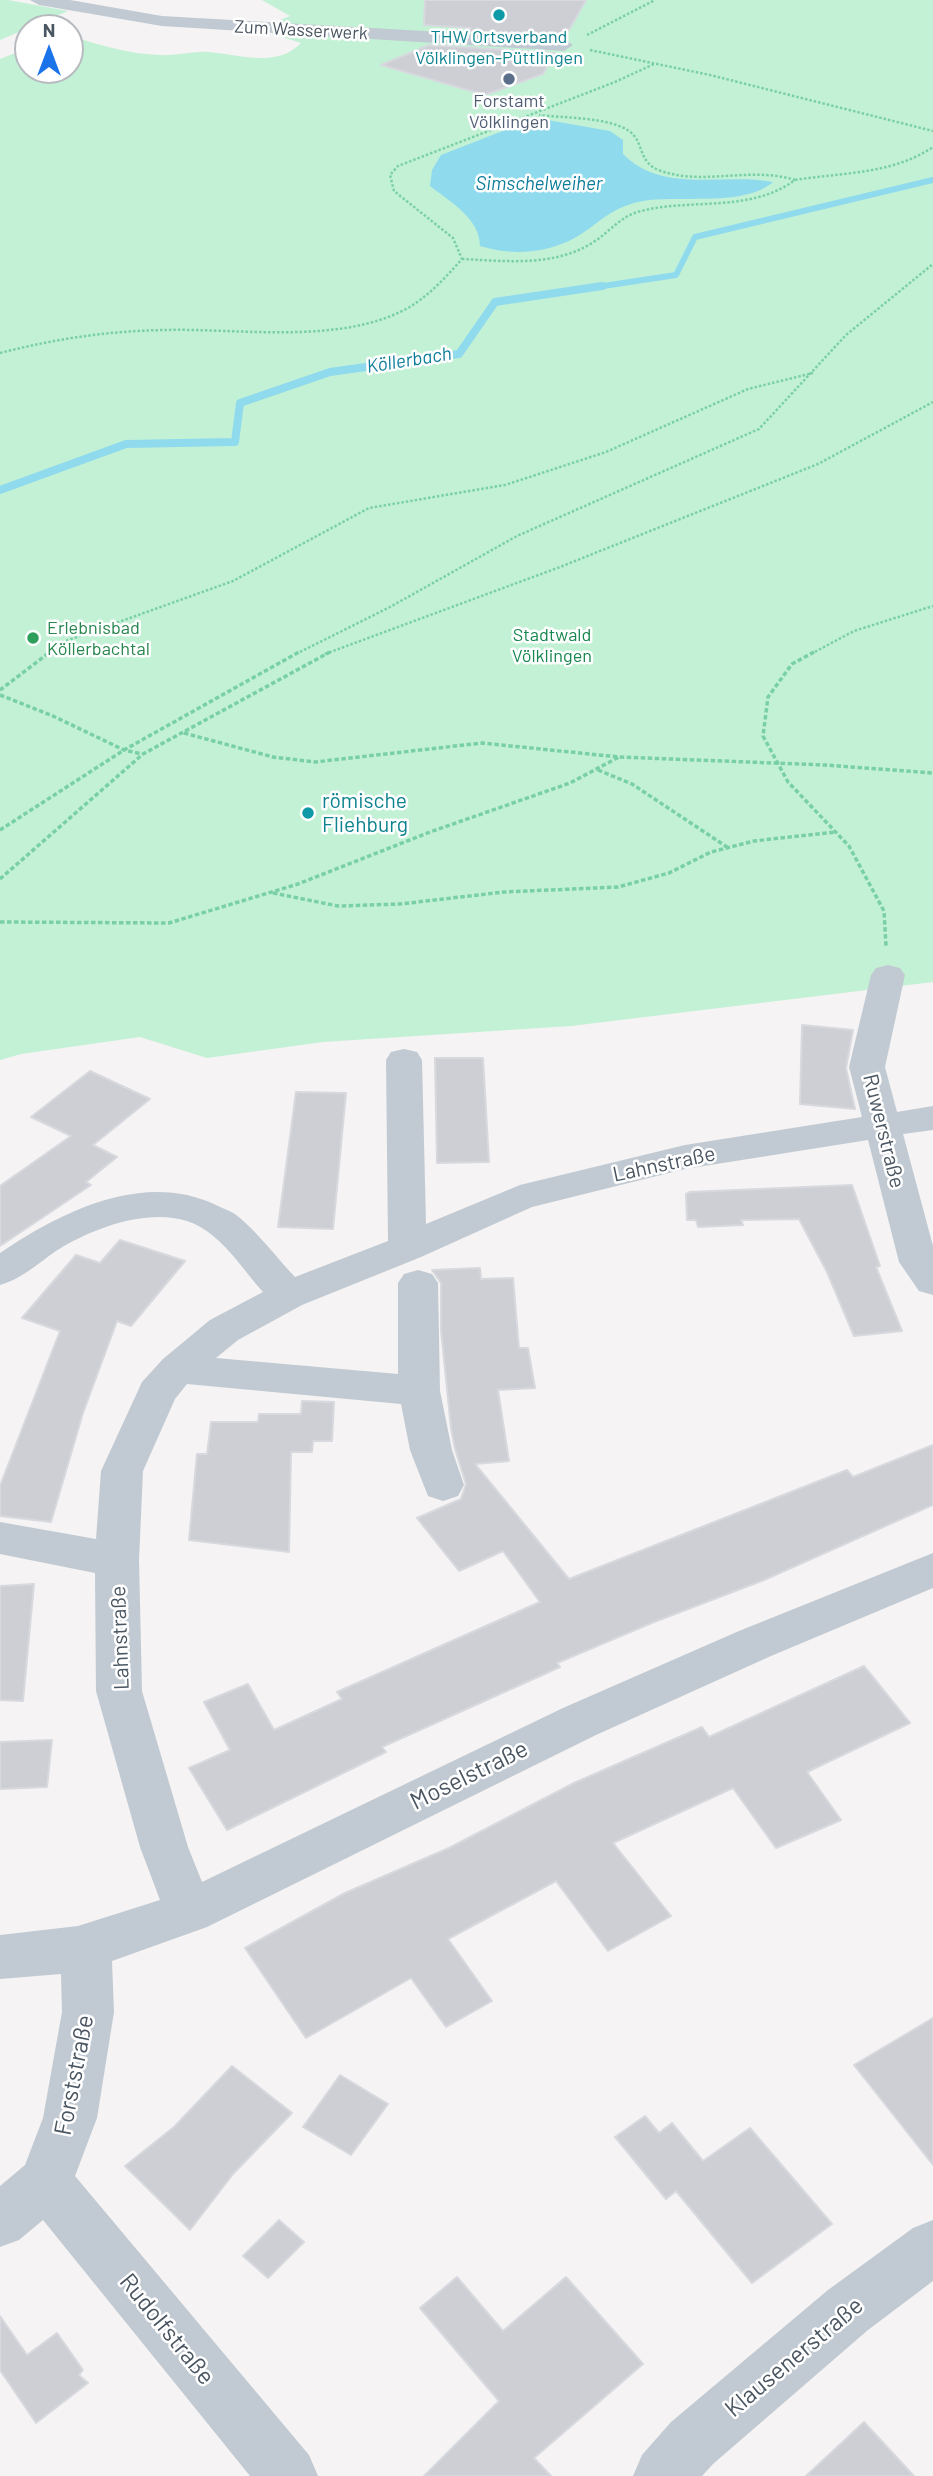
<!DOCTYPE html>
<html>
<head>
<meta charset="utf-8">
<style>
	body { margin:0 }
	#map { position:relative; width:933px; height:2476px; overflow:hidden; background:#f5f3f3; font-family:Barlow,sans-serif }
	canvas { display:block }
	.north { position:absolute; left:14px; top:14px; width:70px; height:70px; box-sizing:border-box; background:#fff; border:2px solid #b7bbc0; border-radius:50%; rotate:0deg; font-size:19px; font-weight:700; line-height:28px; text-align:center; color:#4a5661 }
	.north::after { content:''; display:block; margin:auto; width:24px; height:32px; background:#1a73e8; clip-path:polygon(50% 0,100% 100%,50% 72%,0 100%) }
</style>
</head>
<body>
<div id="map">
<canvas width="933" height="2476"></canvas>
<div class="north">N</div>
</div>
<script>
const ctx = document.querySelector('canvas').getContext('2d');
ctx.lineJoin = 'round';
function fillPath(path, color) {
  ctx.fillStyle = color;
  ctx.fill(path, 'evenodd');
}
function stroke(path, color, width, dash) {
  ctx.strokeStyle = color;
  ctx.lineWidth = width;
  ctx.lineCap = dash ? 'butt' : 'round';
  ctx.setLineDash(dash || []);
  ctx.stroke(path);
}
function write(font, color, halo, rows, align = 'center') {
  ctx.font = font + ' Barlow,sans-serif';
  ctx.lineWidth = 5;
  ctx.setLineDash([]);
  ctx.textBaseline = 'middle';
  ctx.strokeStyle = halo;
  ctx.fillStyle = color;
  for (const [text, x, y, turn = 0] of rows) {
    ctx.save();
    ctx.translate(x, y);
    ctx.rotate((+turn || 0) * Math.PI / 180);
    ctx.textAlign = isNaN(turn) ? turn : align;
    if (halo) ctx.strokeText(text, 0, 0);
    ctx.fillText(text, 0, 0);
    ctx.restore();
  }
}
const green = new Path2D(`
	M0,0H8L68,11L0,40Z
	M262,0H933V982L571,1026L323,1042L207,1058L140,1037L21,1054L0,1060V59L28,48V70H70V36C101,45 128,54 160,55C176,56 193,51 209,52C240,55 277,68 301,43L273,34L264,26L290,16Z`);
const water = new Path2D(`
	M536,118L610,131L623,140V154C664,195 722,172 773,182C746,206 684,196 649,200C607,206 601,225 569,241C540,254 509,255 480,246C480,218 450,202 430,186L432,170L441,155Z`);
const streamFar1 = new Path2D(`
	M590,288L676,275L695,237L933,180`);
const stream = new Path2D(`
	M0,490L126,444L235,442L240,403L330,372L459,354L495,302L602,286`);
const building = new Path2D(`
	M425,0H586L565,37L464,31L471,28L424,25Z
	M429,45L555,53L543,74L485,95L381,65Z
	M802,1025L853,1030L846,1068L855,1109L800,1104Z
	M435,1058H483L489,1162L437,1163Z
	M90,1071L150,1099L93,1145L117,1157L86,1182L91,1185L0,1246V1186L71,1136L31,1117Z
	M296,1092L346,1093L333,1229L278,1227Z
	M852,1185L880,1266L876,1267L902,1331L854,1336L827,1272L799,1219L741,1220L743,1225L698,1227L696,1220H687L686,1194L690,1192Z
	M120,1240L185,1261L131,1326L117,1321L83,1413L51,1522L0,1516V1486L60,1331L22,1318L76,1255L100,1263Z
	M480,1268L481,1279L513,1278L519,1348H528L535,1388L498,1390L509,1461L475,1464L569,1579L847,1470L853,1477L933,1445V1505L764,1580L654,1622L557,1663L560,1667L382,1747L386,1752L227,1830L189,1768L230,1750L204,1702L248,1684L274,1730L342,1699L337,1692L540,1602L503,1551L459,1571L417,1518L461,1499L466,1484L455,1449L451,1428L441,1330V1283L432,1270Z
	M302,1401L334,1402L332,1441H313L312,1452H291L289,1552L189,1540L197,1454H207L211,1422H258L259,1414H301Z
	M34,1584L23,1701L0,1700V1586Z
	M864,1666L910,1723L807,1772L841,1820L776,1848L733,1788L613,1843L671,1916L608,1951L556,1881L448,1939L492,2001L446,2027L411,1978L306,2038L245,1948L345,1893L449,1848L574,1783L702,1727L709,1737Z
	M52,1740L47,1787L0,1789V1742Z
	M933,2018V2165L854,2065Z
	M232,2066L292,2113L233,2174L190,2230L125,2166L174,2127Z
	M340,2075L388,2104L351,2155L303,2127Z
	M645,2116L659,2133L672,2123L703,2161L750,2128L832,2224L752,2283L676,2191L666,2199L615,2137Z
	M279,2220L304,2242L268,2278L243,2256Z
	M457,2277L503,2331L566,2277L643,2364L534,2458L551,2476H424L499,2401L420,2308Z
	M0,2316L27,2355L57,2333L83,2370L79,2375L88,2383L36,2423L0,2370Z
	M864,2422L914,2476H806Z`);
const pathFar1 = new Path2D(`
	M587,35L655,0
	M590,50L710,75L933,131
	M795,180C843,172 891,175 933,147
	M462,259C505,261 554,267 592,243C610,232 620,216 641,211C692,198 750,213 795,180C751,166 704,186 661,171C637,163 645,142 629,131C609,117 563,118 539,115
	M0,353C54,339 108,331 164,330C239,328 338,345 406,309C428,297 446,277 462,259L453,238L394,191L390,175L398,166L615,82L654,64
	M48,654L63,642L233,581L369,508L505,485L606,452L748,389L813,373
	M296,654L390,607L517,536L759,429L846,335L933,264
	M325,654L560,567L818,464L933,402
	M811,654L854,631L933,606`);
const path = new Path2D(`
	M814,652L792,664L768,697L763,736L788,782L849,846L884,911L886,946
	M0,690L50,652
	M0,695L53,716L124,750L142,754
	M184,733L273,757L315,762L482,743L619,757L825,765L933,773
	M598,770L632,784L727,847
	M0,830L124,750L299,652
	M0,879L143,754L330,652
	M273,893L338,906L400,904L504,892L618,887L669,873L711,852L754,841L835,832
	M0,922L169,923L298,884L430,832L570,783L619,757`);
const minor = new Path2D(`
	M30,0H70L162,16L564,39L573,45L564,51L162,26L39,5Z
	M888,965L900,968L905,975L885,1067L897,1112L933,1106V1130L903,1134L933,1246V1295L919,1291L899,1262L868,1140L685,1169L532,1207L421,1257L302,1305L238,1340L216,1358L398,1374V1283L404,1274L418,1270L432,1274L438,1283L440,1391L452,1450L464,1485L458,1496L443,1501L428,1496L410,1450L401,1404L187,1384L175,1399L143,1471L139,1560L142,1691L188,1847L202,1882L563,1708L739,1631L933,1553V1588L771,1656L596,1735L207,1927L112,1961L114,2012L97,2118L75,2176L309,2455L318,2476H250L43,2220L19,2240L0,2247V2186L25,2165L43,2118L62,2012L61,1974L0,1979V1935L78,1926L160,1900L140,1847L96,1691L95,1573L0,1554V1522L96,1539L101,1471L142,1382L163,1359L210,1320L263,1292C246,1273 231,1250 212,1235C171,1200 105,1223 64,1246C42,1259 25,1278 0,1285V1253C60,1212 144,1170 216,1205C224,1209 234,1212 240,1218C260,1235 277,1258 295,1277L388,1241L386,1060L391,1052L404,1049L417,1052L422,1060L426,1224L520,1185L685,1145L862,1117L849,1067L871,975L876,968Z
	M933,2220V2281L868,2330L713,2464L702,2476H633L642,2455L671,2422L828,2290L913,2228Z`);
const markers = [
	[499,15,7,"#0f9aa8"],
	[509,79,7,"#5c6f8a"],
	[33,638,7,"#2e9e5b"],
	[308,813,7,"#0f9aa8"]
];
const farStreetnames = [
	["Zum Wasserwerk",301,30,3]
];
const farCulturenames = [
	["THW Ortsverband",499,37],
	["Völklingen-Püttlingen",499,58]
];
const farServicenames = [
	["Forstamt",509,101],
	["Völklingen",509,122]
];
const farLeisurenames = [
	["Erlebnisbad",47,628],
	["Köllerbachtal",47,649]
];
const farParknames = [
	["Stadtwald",552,635],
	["Völklingen",552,656]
];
const farWaternames = [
	["Simschelweiher",539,184],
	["Köllerbach",409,360,-9]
];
const cultureNames = [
	["römische",322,801],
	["Fliehburg",322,825]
];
const streetNames = [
	["Ruwerstraße",884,1131,76],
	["Lahnstraße",664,1164,-12],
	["Lahnstraße",120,1638,-92]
];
const nearStreetnames = [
	["Moselstraße",469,1775,-26],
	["Forststraße",74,2075,-79],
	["Rudolfstraße",167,2329,51],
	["Klausenerstraße",794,2357,-40]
];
fillPath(green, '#c3f1d5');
fillPath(water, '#90daee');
stroke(streamFar1, '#90daee', 6);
stroke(stream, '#90daee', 8);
fillPath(building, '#cdcfd5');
stroke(building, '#d7d9de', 2);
stroke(pathFar1, '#7ad0a6', 2.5, [2.5, 2]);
stroke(path, '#7ad0a6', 3.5, [4.5, 2.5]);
fillPath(minor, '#c1cad2');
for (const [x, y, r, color] of markers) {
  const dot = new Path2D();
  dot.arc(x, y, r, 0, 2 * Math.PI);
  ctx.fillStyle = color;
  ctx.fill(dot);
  stroke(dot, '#fff', 2.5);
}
write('18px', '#4a5661', '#fff', farStreetnames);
write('18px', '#0d838f', '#fff', farCulturenames);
write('18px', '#4e5e75', '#fff', farServicenames);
write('18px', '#27864d', '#fff', farLeisurenames, 'left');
write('18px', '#17864f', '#fff', farParknames);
write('italic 19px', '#0c7c9b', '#fff', farWaternames);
write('21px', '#0d838f', '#fff', cultureNames, 'left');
write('21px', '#4a5661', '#fff', streetNames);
write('24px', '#4a5661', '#fff', nearStreetnames);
</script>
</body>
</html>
